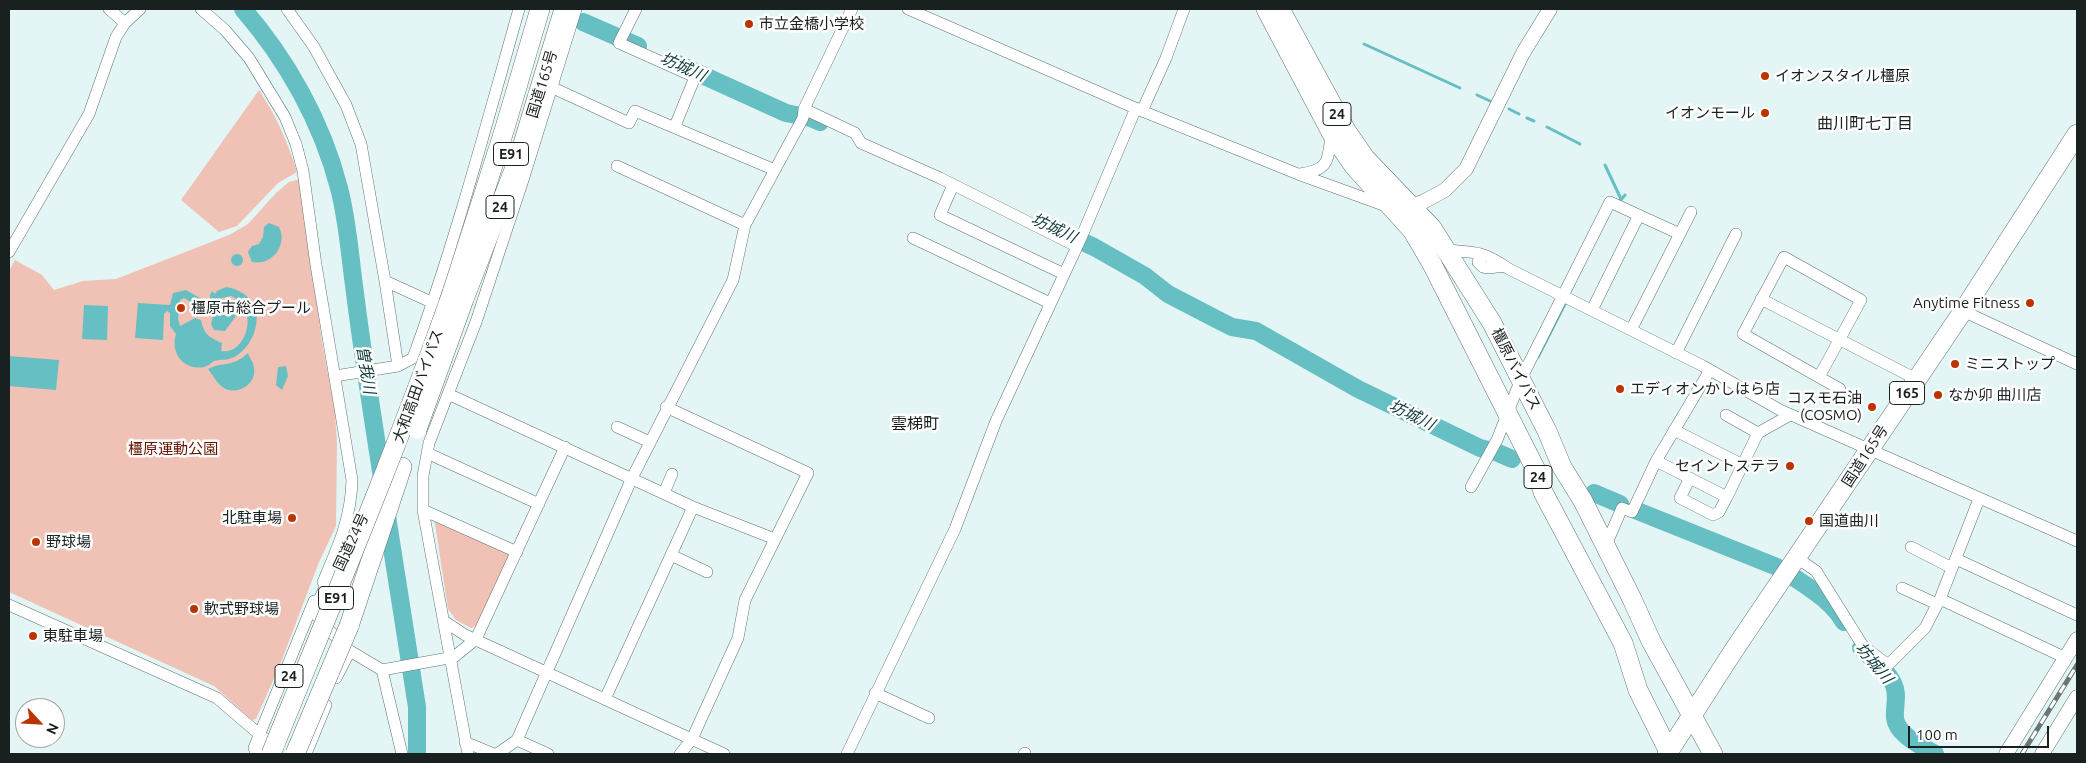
<!DOCTYPE html>
<html>
<head>
<meta charset="utf-8">
<style>
	body { margin:0 }
	#map { position:relative; width:2086px; height:763px; overflow:hidden; background:#e4f5f6; font-family:Ubuntu,sans-serif }
	canvas { display:block }
	.frame { position:absolute; inset:0; border:10px solid #192020; pointer-events:none }
	.north { position:absolute; left:15px; top:698px; width:50px; height:50px; box-sizing:border-box; background:#fefefe; border:1px solid #a2a5a5; border-radius:50%; rotate:115deg; font-size:14px; font-weight:700; line-height:20px; text-align:center; color:#192020 }
	.north::after { content:''; display:block; margin:auto; width:18px; height:22px; background:#bc3300; clip-path:polygon(50% 0,100% 100%,50% 72%,0 100%) }
	.scale { position:absolute; left:1908px; top:726px; width:141px; height:22px; box-sizing:border-box; border:2px solid #192020; border-top:0; padding-left:6px; font-size:15px; line-height:18px; white-space:nowrap; color:#192020; -webkit-text-stroke:4px #fefefe; paint-order:stroke }
</style>
</head>
<body>
<div id="map">
<canvas width="2086" height="763"></canvas>
<div class="frame"></div>
<div class="north">N</div>
<div class="scale">100 m</div>
</div>
<script>
const ctx = document.querySelector('canvas').getContext('2d');
ctx.lineJoin = 'round';
function fillPath(path, color) {
  ctx.fillStyle = color;
  ctx.fill(path, 'evenodd');
}
function stroke(path, color, width, dash) {
  ctx.strokeStyle = color;
  ctx.lineWidth = width;
  ctx.lineCap = dash ? 'butt' : 'round';
  ctx.setLineDash(dash || []);
  ctx.stroke(path);
}
function write(font, color, halo, rows, align = 'center') {
  ctx.font = font + ' Ubuntu,"Noto Sans JP",sans-serif';
  ctx.lineWidth = 5;
  ctx.setLineDash([]);
  ctx.textBaseline = 'middle';
  ctx.strokeStyle = halo;
  ctx.fillStyle = color;
  for (const [text, x, y, turn = 0] of rows) {
    ctx.save();
    ctx.translate(x, y);
    ctx.rotate((+turn || 0) * Math.PI / 180);
    ctx.textAlign = isNaN(turn) ? turn : align;
    if (halo) ctx.strokeText(text, 0, 0);
    ctx.fillText(text, 0, 0);
    ctx.restore();
  }
}
const green = new Path2D(`
	M259,90C276,116 288,142 297,172L278,183L237,226L219,232L181,200Z
	M300,179L322,342L335,412L337,444L336,526L319,562L280,665L256,719L252,720L214,686L9,592V271L15,260L42,275L54,290L83,281L116,279L229,235L248,224L276,193L289,182Z
	M434,517L507,550L509,557L478,625L471,628L456,620L448,609Z`);
const water = new Path2D(`
	M269,223L279,227C288,245 272,266 252,262L248,252L252,246L259,244L263,237L264,227Z
	M231 260a6 6 0 1 1 12 0a6 6 0 1 1-12 0Z
	M226,287C239,289 251,296 255,309C261,325 250,348 236,356C229,361 221,359 214,361C211,363 208,366 204,367C183,371 170,352 176,334L170,326V313L167,311L164,314L163,340L135,338L138,303L170,305L173,293L186,290L205,301H210V295L212,291L215,294L217,291ZM231,296C261,308 246,356 221,351L222,343C208,337 204,334 201,320L195,318L180,326L178,319L180,300L184,298C196,305 206,315 218,304L221,305L223,302L220,301L222,298Z
	M84,305L108,306L107,340L82,339Z
	M229,309L236,316L225,331L214,330L211,324L213,316Z
	M248,353C249,357 254,363 254,368C257,384 237,396 224,388C217,384 213,375 208,369C224,361 232,368 248,353Z
	M9,356L59,360L56,390L9,386Z
	M286,366L288,376L282,390L276,385L278,367Z`);
const stream = new Path2D(`
	M1364,44L1460,88
	M1477,95L1490,101
	M1509,109L1519,114
	M1527,118L1534,121
	M1547,127L1580,144
	M1605,165L1621,199
	M1619,202L1625,195
	M1538,357L1567,300`);
const river = new Path2D(`
	M243,9C287,60 322,122 339,188C348,222 350,258 355,293C363,357 373,420 383,484
	M583,22L638,46
	M678,64L786,113L811,118L820,122
	M1050,227L1094,247L1145,276L1168,294L1218,320L1232,327L1256,331L1358,389L1480,448L1496,452L1512,459
	M1594,493L1620,504
	M386,510L417,707V754
	M1635,510L1777,567
	M1795,578C1814,591 1832,602 1844,622
	M1861,648C1872,659 1886,669 1893,683C1899,695 1894,705 1895,718C1897,735 1922,746 1935,754`);
const minor = new Path2D(`
	M109,9L125,23
	M201,9L225,30L249,58L285,117L296,144L303,171L316,265L352,480C351,519 338,547 323,582
	M287,9L314,47L346,105L361,144L385,281L398,366
	M636,9L619,43L695,77L675,126
	M908,9L1142,111L1298,174L1389,207
	M551,87L629,123L635,111L775,170
	M804,109L855,133L861,143L940,178L1076,246
	M1142,111L1166,58L1184,9
	M617,166L745,225
	M1300,174C1329,170 1328,161 1331,135
	M953,185L940,215L1064,274
	M913,238L1050,303
	M1446,249C1457,252 1469,251 1481,254C1492,257 1500,263 1509,269L1703,366L1780,410L2077,541
	M9,252L89,114L116,37L125,23L140,9
	M1481,254L1478,262L1483,267C1490,270 1497,265 1505,267
	M385,281L440,306
	M1761,299L1916,379
	M1592,310L1638,217
	M1963,311L2077,364
	M1631,330L1691,212
	M1676,353L1736,234
	M335,376L398,366L413,358C455,243 486,126 519,9
	M1819,377L1861,300L1784,257L1743,334L1840,389
	M448,394L693,507L775,539
	M666,407L808,473L745,600L738,638L692,739L680,754
	M1726,415L1758,433L1790,415
	M617,427L650,442
	M1674,430L1743,465
	M427,453L539,504
	M1656,461L1727,497L1758,433
	M1690,478L1680,498L1713,515L1719,512L1727,497
	M1471,487L1497,440L1521,379L1610,202L1680,234
	M664,493L672,474
	M423,510L517,552
	M1606,545L1622,508L1632,512L1656,461L1710,370
	M1911,547L1952,568
	M671,555L707,572
	M1797,558L1816,571L1863,646L1888,665L1925,628L1940,599L1979,499
	M1956,559L2077,615
	M1902,588L1937,604
	M1940,599L2066,658
	M9,605L217,698L259,734
	M320,621L350,651L382,670L454,657L476,639L565,447
	M444,621L465,635L724,754
	M382,670L402,754
	M336,678L350,651
	M875,693L929,718
	M605,699L693,507
	M517,740L548,754
	M465,742L494,754
	M254,748L314,601
	M306,754L326,705
	M468,754L423,510V476L429,443L476,322L523,180L576,9
	M497,754L517,740L632,478L733,280L745,225L803,118L804,109L852,9
	M847,754L955,529L996,421L1081,238L1136,108
	M1024,754L1025,753`);
const tertiary = new Path2D(`
	M1404,208L1423,202L1445,190L1466,169L1523,53L1550,9
	M2006,754L2077,639
	M2042,754L2077,697`);
const trunk = new Path2D(`
	M1266,9L1332,134L1353,165L1412,230L1432,264L1537,472L1543,492L1623,643L1638,690L1670,754
	M1280,9L1347,132L1365,158L1432,228L1492,323L1547,431L1562,467L1583,501L1632,599L1651,641L1713,754
	M452,293L504,131L540,9
	M464,299L519,157L564,9
	M318,612L334,577
	M349,626L402,467
	M259,754L263,742
	M1667,754L1734,650L1963,311L2077,134`);
const rail = new Path2D(`
	M2022,754L2077,665`);
const trunkBridge = new Path2D(`
	M417,429L464,299
	M271,754C333,601 397,449 452,293
	M295,754L349,626`);
const markers = [
	[749,24,5,"#bc3300"],
	[1765,76,5,"#bc3300"],
	[1765,113,5,"#bc3300"],
	[2030,303,5,"#bc3300"],
	[181,308,5,"#bc3300"],
	[1955,364,5,"#bc3300"],
	[1620,389,5,"#bc3300"],
	[1938,395,5,"#bc3300"],
	[1872,407,5,"#bc3300"],
	[1790,466,5,"#bc3300"],
	[292,518,5,"#bc3300"],
	[1809,521,5,"#bc3300"],
	[36,542,5,"#bc3300"],
	[194,609,5,"#bc3300"],
	[33,636,5,"#bc3300"]
];
const shields = [
	[1337,114,28],
	[511,154,35],
	[500,207,28],
	[1907,393,35],
	[1538,477,28],
	[336,598,35],
	[289,676,28]
];
const shieldNames = [
	["24",1337,114],
	["E91",511,154],
	["24",500,207],
	["165",1907,393],
	["24",1538,477],
	["E91",336,598],
	["24",289,676]
];
const poiNames = [
	["市立金橋小学校",759,24],
	["イオンスタイル橿原",1775,76],
	["イオンモール",1755,113,"right"],
	["Anytime Fitness",2020,303,"right"],
	["橿原市総合プール",191,308],
	["ミニストップ",1965,364],
	["エディオンかしはら店",1630,389],
	["なか卯 曲川店",1948,395],
	["コスモ石油",1862,398,"right"],
	["(COSMO)",1862,415,"right"],
	["セイントステラ",1780,466,"right"],
	["北駐車場",282,518,"right"],
	["国道曲川",1819,521],
	["野球場",46,542],
	["軟式野球場",204,609],
	["東駐車場",43,636]
];
const streetNames = [
	["国道165号",542,84,-73],
	["橿原バイパス",1516,369,63],
	["大和高田バイパス",418,386,-70],
	["国道165号",1865,456,-57],
	["国道24号",351,542,-65]
];
const parkNames = [
	["橿原運動公園",173,449]
];
const waterNames = [
	["坊城川",683,67,24],
	["坊城川",1054,228,25],
	["曽我川",366,370,81],
	["坊城川",1412,415,26],
	["坊城川",1874,663,50]
];
const neighbourhoodNames = [
	["曲川町七丁目",1865,124],
	["雲梯町",915,424]
];
fillPath(green, '#efc2b5');
fillPath(water, '#66bfc3');
stroke(stream, '#66bfc3', 3);
stroke(river, '#66bfc3', 18);
stroke(minor, '#627272', 12);
stroke(tertiary, '#627272', 15);
stroke(trunk, '#627272', 20);
stroke(minor, '#fff', 11);
stroke(tertiary, '#fff', 14);
stroke(trunk, '#fff', 19);
stroke(rail, '#6a7575', 5);
stroke(rail, '#fefefe', 3, [9]);
stroke(trunkBridge, '#627272', 20, []);
stroke(trunkBridge, '#fff', 19);
for (const [x, y, r, color] of markers) {
  const dot = new Path2D();
  dot.arc(x, y, r, 0, 2 * Math.PI);
  ctx.fillStyle = color;
  ctx.fill(dot);
  stroke(dot, '#fefefe', 2);
}
for (const [x, y, w] of shields) {
  const box = new Path2D();
  box.roundRect(x - w / 2, y - 11.5, w, 23, 4);
  ctx.fillStyle = '#fefefe';
  ctx.fill(box);
  stroke(box, '#192020', 1);
}
write('bold 14px', '#192020', null, shieldNames);
write('15px', '#192020', '#fefefe', poiNames, 'left');
write('15px', '#192020', '#fefefe', streetNames);
write('15px', '#641500', '#fefefe', parkNames);
write('italic 16px', '#164042', '#fefefe', waterNames);
write('16px', '#192020', '#fefefe', neighbourhoodNames);
</script>
</body>
</html>
